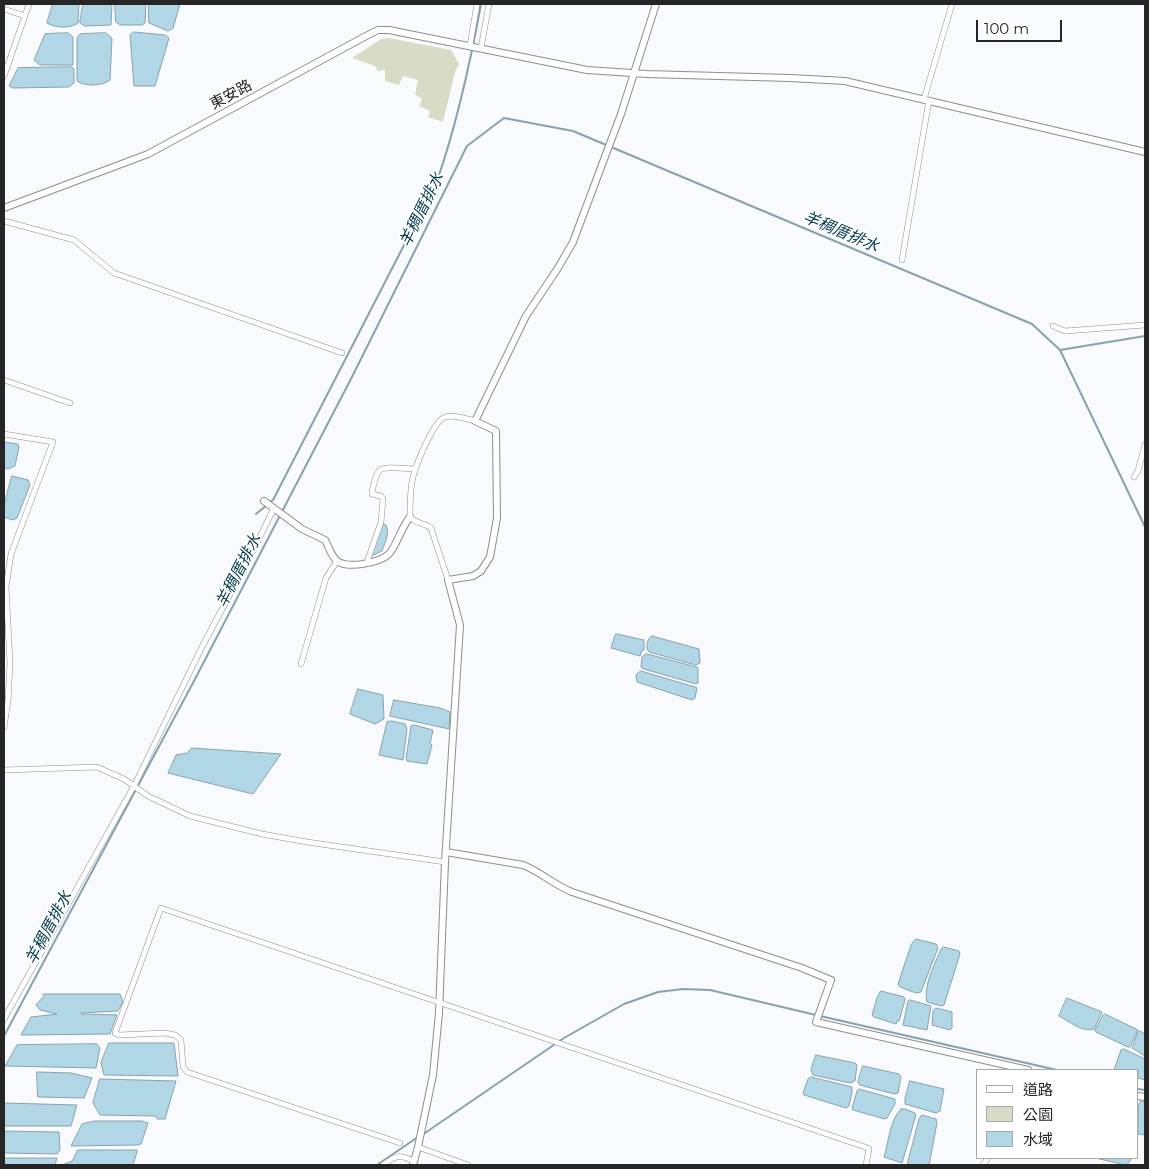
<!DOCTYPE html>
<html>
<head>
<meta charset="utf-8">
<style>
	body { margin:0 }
	#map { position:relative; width:1149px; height:1169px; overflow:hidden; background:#f9fafd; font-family:Montserrat,"Noto Sans TC",sans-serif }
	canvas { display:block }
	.frame { position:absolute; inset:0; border:5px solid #252526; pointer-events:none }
	.legend { position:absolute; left:976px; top:1069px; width:162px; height:90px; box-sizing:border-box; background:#fff; border:1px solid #a8a8a8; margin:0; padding:6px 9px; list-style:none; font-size:15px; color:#252526 }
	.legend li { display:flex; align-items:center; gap:10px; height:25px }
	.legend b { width:25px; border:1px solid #a8a8a8 }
	.scale { position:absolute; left:976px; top:20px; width:86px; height:22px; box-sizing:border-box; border:2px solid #252526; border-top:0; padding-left:6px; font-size:15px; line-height:18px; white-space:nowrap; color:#252526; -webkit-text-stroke:4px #fff; paint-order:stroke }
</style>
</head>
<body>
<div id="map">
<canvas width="1149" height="1169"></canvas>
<div class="frame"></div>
<ul class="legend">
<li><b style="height:6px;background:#fff"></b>道路</li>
<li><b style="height:14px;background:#d8dcc6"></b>公園</li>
<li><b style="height:14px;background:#b1d7e6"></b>水域</li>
</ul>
<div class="scale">100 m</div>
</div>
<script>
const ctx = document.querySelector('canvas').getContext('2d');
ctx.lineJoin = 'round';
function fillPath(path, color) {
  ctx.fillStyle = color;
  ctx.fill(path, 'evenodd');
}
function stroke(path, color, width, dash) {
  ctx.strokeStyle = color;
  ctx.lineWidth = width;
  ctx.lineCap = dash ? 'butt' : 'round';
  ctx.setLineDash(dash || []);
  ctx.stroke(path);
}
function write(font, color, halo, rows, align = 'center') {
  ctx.font = font + ' Montserrat,"Noto Sans TC",sans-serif';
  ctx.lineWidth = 4;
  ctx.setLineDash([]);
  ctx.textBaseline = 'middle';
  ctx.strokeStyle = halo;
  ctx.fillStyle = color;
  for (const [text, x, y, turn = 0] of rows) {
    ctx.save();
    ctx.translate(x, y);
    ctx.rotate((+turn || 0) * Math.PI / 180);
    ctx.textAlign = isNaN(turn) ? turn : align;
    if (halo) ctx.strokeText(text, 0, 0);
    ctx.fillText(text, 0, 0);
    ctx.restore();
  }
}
const green = new Path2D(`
	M389,38L451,50L459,64L455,72L443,122L428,117L430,111L419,106L422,99L415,94L418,80L403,76L399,85L385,81V70L378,71L375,66L352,58L381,39Z`);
const water = new Path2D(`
	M53,4H79L78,23C70,29 55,28 47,23Z
	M83,4H112L111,25L85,26L80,23Z
	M115,4H146L145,23L142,25H120L116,22Z
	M149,4H180L173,28L168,31L149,23Z
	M134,32L165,35L169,38L155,86H134L130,35Z
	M68,33L73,37V65H40L34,60L45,34Z
	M106,33L112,38L110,80C103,86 85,87 77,81V38L80,34Z
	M72,67L74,69V83L69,87L13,88L9,86L18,68Z
	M4,442L18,444L19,447L15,466L8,469L4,468Z
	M12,476L28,480L30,485L17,518L13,520L4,517V505Z
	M383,524L386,525C390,534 385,542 382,551L371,556Z
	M617,634L644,640V650H642L640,656L611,648L615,635Z
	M652,636L699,649L700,663L696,665L649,652C645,648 647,638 652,636Z
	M647,654L697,667L698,669V683L696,684L644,669L641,667L642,657Z
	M641,671L695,687L697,688L695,698L692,700L637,682L636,675Z
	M358,689L383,695L384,719L375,724L350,714Z
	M394,700L440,708L450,712L449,729L390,716Z
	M392,721L405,724L407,729L403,760L379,755L387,722Z
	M414,725L433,730L430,744L432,745L427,764L407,761L406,758L411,726Z
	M192,748L281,754L253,794L168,773L176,755L187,753Z
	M916,939L936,944L938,948L921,992L916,993L900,987L898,984L911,945Z
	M944,947L959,951L960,954L944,1005L942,1006L927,1002C923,986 935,964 941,949Z
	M881,991L904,997L905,1000L899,1021H897L896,1024L874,1017L872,1015L877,998Z
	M43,994H120L123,1002L118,1011L82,1013L81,1014L117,1015L110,1034L21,1035L31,1017L57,1014L40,1010L36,1005L44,996Z
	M1067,998L1102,1012L1094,1029C1083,1033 1069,1021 1059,1016Z
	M910,1000L931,1006L927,1030L903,1025L908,1001Z
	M936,1008L952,1012V1028L950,1030L932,1025L933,1011Z
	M1105,1014L1138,1030L1130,1047H1128L1096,1032L1095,1030L1103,1015Z
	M1140,1031L1145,1034V1056L1132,1048L1138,1032Z
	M109,1043H174L178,1076L104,1075L101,1063Z
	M97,1044L100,1048L96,1068L5,1066L17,1045Z
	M1124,1049L1145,1059V1080L1138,1078V1070H1114L1121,1050Z
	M816,1055L855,1063L857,1065L855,1081L850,1083L813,1075L811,1070Z
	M863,1066L899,1074L901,1077L898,1093L894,1094L860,1085L858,1082Z
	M37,1072L71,1073L92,1078L84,1098L38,1097Z
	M811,1077L852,1087V1092L849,1106L846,1108L804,1095L803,1093L808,1079Z
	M100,1079L176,1081L165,1119H157L156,1116L100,1115L93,1103Z
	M910,1081L944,1089L940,1111L936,1113L905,1104V1099Z
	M859,1089L895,1099V1104L887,1118L885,1119L853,1110L852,1108L857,1091Z
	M1141,1101L1145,1102V1135L1138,1134V1107Z
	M4,1103L77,1105L71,1126H4Z
	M901,1109H905L915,1113L916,1115L902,1163L884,1157C889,1141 889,1122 901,1109Z
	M922,1115L936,1119L937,1123L929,1165H907L919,1119Z
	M95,1121H142L148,1123L141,1144L137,1145L71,1146L82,1124Z
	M4,1131L59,1132L60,1150L57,1154L4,1153Z
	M78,1150H137V1152L133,1165H62L72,1161Z
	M4,1158H57L55,1165H4Z
	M1096,1158H1132L1127,1165Z`);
const stream = new Path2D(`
	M1060,350L1145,336
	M270,502L273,500L437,181C457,124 470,64 481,4
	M256,514L267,505
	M820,1016L1057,1070
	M4,1036L194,681L353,375L467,146L504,118L573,131L1032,324L1060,350L1145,527
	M1138,1089L1145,1090
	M422,1135L564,1038L624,1004L658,992L683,989L710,990L816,1015
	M377,1165L418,1137`);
const minor = new Path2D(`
	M4,9L25,16
	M470,45L477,4
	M481,48L489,4
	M4,76L29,4
	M924,99L952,4
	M4,221L74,240L114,273L342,353
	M902,260L929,100
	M1053,326L1065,331L1145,325
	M4,380L70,403
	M4,434L53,442L11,554L6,587L10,663L8,701L4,727
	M1134,477L1138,471L1145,445
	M367,562L381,522L383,499L381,496L372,494V491C374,485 375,476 379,471C383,465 407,469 415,469
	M448,580L431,528C425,523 414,523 410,517C410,505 410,493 412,482C414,469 433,421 445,417C454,414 466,419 475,421
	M301,664L326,578L337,561
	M4,770L97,767L124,779L148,796L190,816L262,834L307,842L445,862
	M4,1019L134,786L203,645L254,549L274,508
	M400,1143L187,1072L183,1067L181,1040L175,1035L165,1033L119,1035L115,1033L161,908L865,1147L869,1149L866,1165
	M418,1147L468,1165
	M383,1165C397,1155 398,1154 414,1161
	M983,1165L988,1158`);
const tertiary = new Path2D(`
	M4,208L148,154L366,36L378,30H389L587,70L647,74L790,78L845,81L1145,152
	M264,501L302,529L325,540C329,547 331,556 337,561C348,569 379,563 389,554C396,547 402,526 410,517
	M446,852L523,865C541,872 554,885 572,892L802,968L831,980L816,1022L1028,1070
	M1138,1096L1145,1097
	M413,1165L418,1147L433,1075L439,1013L445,862L460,625L448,580L473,576L481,571L490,557L497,518L496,431L475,421L526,316L558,268L573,242L621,114L656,4`);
const streetNames = [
	["東安路",231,95,-28]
];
const waterNames = [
	["羊稠厝排水",422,210,-64],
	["羊稠厝排水",841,232,23],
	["羊稠厝排水",239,571,-63],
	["羊稠厝排水",49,928,-62]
];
fillPath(green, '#d8dcc6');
fillPath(water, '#b1d7e6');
stroke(water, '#87a2ac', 1);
stroke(stream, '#87a2ac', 2);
stroke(minor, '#8d8d90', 6);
stroke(tertiary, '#8d8d90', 8);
stroke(minor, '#fff', 5);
stroke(tertiary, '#fff', 6);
write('15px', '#252526', '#fff', streetNames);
write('italic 16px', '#053d4d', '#fff', waterNames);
</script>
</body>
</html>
